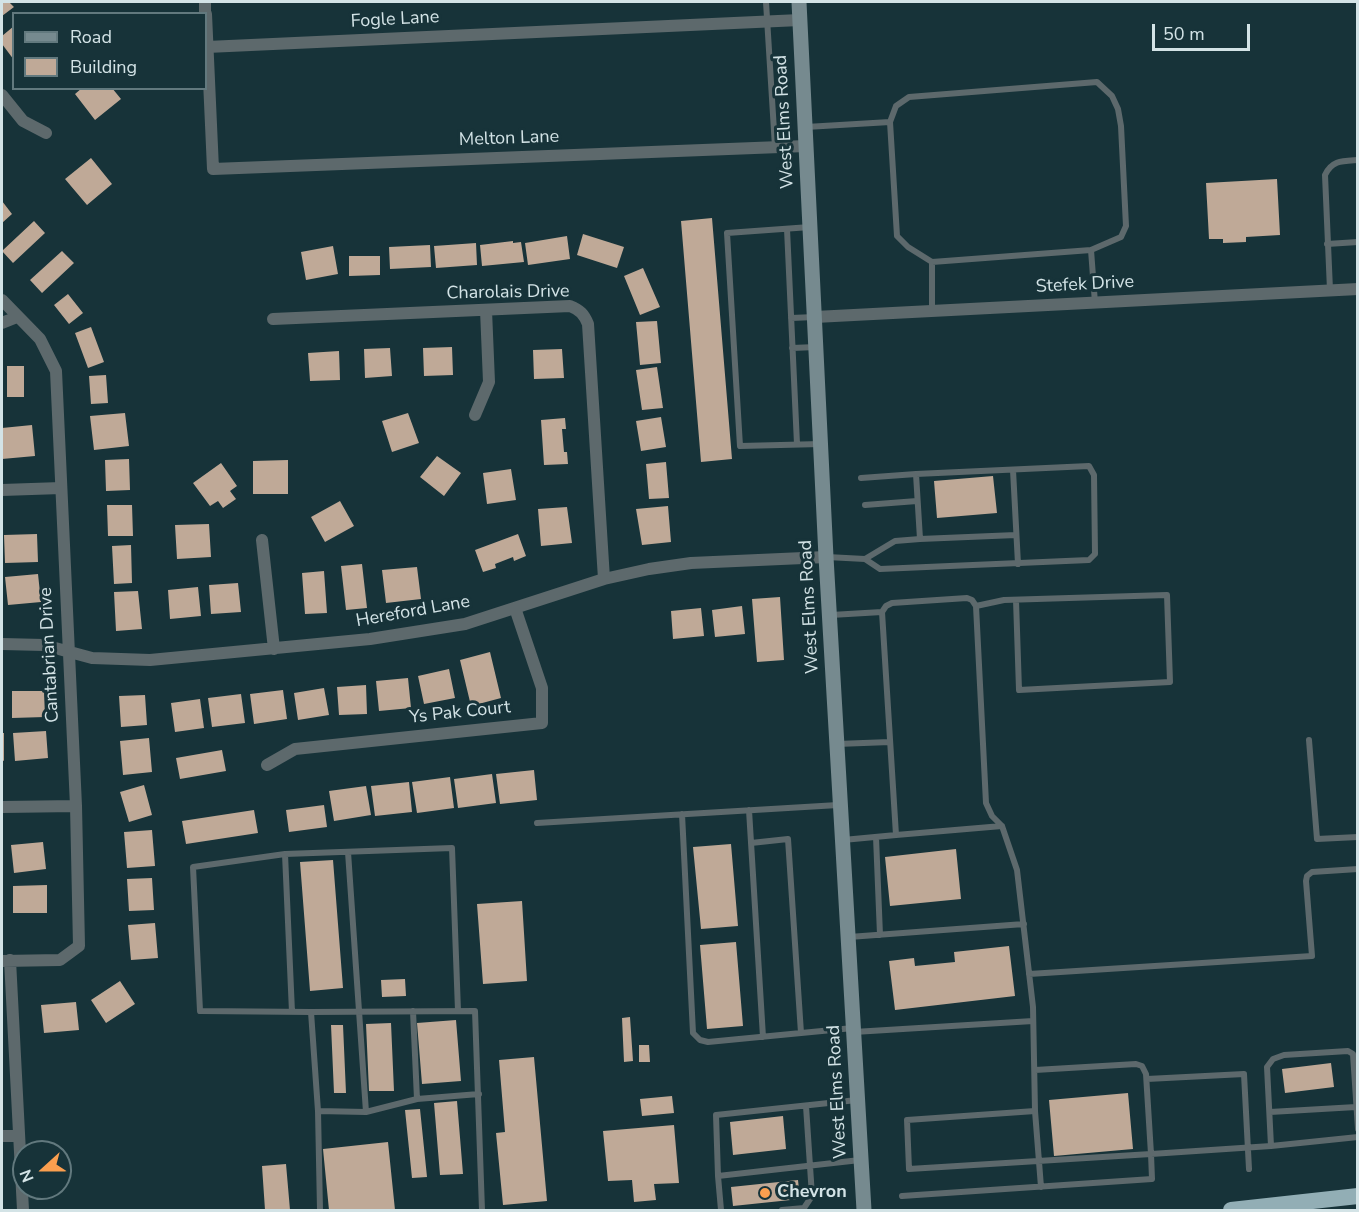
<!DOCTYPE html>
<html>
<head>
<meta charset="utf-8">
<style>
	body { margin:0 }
	#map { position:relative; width:1359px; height:1212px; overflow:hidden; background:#173339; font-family:"Nunito Sans",sans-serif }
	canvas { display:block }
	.frame { position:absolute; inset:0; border:3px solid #d3e3e6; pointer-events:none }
	.legend { position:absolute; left:12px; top:12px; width:195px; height:78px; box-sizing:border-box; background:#173339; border:2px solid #62797e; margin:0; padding:8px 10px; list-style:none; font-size:18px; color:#d3e3e6 }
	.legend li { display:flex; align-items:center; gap:12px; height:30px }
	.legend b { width:30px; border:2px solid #62797e }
	.north { position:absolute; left:12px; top:1140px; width:60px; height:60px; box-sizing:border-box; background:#173339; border:2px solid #62797e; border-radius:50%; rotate:249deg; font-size:16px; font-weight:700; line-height:24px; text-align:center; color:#d3e3e6 }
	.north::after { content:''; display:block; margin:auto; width:21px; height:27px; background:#fa9f4f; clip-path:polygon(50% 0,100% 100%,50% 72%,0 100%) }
	.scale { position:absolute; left:1152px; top:24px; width:98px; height:27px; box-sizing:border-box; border:3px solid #d3e3e6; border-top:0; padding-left:8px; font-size:18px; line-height:21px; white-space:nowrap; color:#d3e3e6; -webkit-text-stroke:4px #173339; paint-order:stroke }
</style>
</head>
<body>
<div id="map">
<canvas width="1359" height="1212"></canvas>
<div class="frame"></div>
<ul class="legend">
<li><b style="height:8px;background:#768a8f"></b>Road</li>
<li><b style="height:16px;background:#bfa997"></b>Building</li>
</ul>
<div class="north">N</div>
<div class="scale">50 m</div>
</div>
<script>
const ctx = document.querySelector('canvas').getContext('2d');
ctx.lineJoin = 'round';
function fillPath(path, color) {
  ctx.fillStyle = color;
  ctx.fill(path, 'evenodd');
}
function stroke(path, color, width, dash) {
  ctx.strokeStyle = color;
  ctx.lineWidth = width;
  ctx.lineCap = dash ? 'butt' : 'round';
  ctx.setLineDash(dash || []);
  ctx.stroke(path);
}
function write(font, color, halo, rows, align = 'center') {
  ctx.font = font + ' "Nunito Sans",sans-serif';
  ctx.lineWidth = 6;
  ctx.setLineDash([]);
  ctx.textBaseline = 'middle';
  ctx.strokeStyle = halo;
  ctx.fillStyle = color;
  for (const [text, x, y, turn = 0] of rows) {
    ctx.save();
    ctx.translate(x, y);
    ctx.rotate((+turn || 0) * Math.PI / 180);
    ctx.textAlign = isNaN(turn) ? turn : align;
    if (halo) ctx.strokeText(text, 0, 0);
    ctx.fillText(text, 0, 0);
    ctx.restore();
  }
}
const building = new Path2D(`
	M2,2H9L14,7L2,16Z
	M14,26V60L2,44V36Z
	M82,88H112L121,99L95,120L75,94Z
	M91,158L112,184L87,205L65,179Z
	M1277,179L1280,235L1246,237V242L1223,243V239H1209L1206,183Z
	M2,201L12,214L2,223Z
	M712,218L732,459L701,462L681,221Z
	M34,221L45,233L13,263L2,251Z
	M583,234L624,247L617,268L577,255Z
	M567,236L570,259L528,265L525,243Z
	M513,241V243L521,242L524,262L482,266L480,245Z
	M476,243L477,265L436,268L434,246Z
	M430,245L431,267L390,269L389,247Z
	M333,246L338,274L306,280L301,252Z
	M62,251L74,263L42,293L30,280Z
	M349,256H380V275L349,276Z
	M643,268L660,307L640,315L624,276Z
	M68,294L83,313L69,324L54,305Z
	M657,321L661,363L640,365L636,322Z
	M91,327L104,362L88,368L75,333Z
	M452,347L453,375L424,376L423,348Z
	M390,348L392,376L365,378L364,349Z
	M562,349L564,378L534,379L533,350Z
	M339,351L340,380L310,381L308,353Z
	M7,366H24V397H7Z
	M657,367L663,408L642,410L636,370Z
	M106,375L108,403L91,404L89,376Z
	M125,413L129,446L94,450L90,416Z
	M408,413L419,443L392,452L382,421Z
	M661,417L666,447L641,451L636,421Z
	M565,418L566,429H562L564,452H567L568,464L544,465L541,420Z
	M32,425L35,456L2,459V428Z
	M437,456L461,473L444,496L420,477Z
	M129,459L130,490L106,491L105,460Z
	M288,460V494H253V461Z
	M666,462L669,498L649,499L646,464Z
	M221,463L237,486L230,491L236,499L223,508L218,501L210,506L193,483Z
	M511,469L516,500L487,504L483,473Z
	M993,476L997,513L937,518L934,481Z
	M340,501L354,526L325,542L311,517Z
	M107,505H132L133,536H108Z
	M668,506L671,542L642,545L636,509Z
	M567,507L572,543L541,546L538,509Z
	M209,524L211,557L177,559L175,525Z
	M37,534L38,562L5,563L4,535Z
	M518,534L526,556L514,561L513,557L495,564L496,568L483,572L475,550Z
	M131,545L132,583L114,584L112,546Z
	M362,564L367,608L346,610L341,566Z
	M417,567L421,599L386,603L382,570Z
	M324,571L327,613L305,614L302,573Z
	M38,574L41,602L8,605L5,577Z
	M238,583L241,612L211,614L209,585Z
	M198,587L201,616L170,619L168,590Z
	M138,591L142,629L116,631L114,592Z
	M780,597L784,660L757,662L752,599Z
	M742,606L745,634L715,637L712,610Z
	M701,608L704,636L673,639L671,611Z
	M490,652L501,698L471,706L460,660Z
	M449,669L455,698L424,704L418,676Z
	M408,678L411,708L379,711L376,681Z
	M366,685L367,714L339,715L337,687Z
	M324,688L329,715L298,720L294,693Z
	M283,690L287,719L254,724L250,694Z
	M12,691H44L45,717L12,718Z
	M241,694L245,723L212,727L208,698Z
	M145,695L147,725L121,727L119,696Z
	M200,699L204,728L175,732L171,703Z
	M46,731L48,758L15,761L13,733Z
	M2,733H4V761L2,760Z
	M149,738L152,772L123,775L120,741Z
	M222,750L226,771L180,779L176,758Z
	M534,770L537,800L500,804L496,774Z
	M492,774L496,803L458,808L454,779Z
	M450,777L454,808L417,813L412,782Z
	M409,782L412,812L375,816L371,786Z
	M144,785L152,815L129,822L120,792Z
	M366,786L371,815L334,821L329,791Z
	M324,805L327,827L289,832L286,810Z
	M254,810L258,833L186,844L182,821Z
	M152,830L155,866L127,868L124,832Z
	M43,842L46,869L14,873L11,845Z
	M731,844L738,926L701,929L693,847Z
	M956,849L961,899L890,906L885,857Z
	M333,860L343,988L310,991L300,862Z
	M152,878L154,910L129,911L127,879Z
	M47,885V913H13V886Z
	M522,901L527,981L483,984L477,904Z
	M155,923L158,958L131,960L128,925Z
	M736,942L743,1026L707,1029L700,945Z
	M1009,946L1015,996L895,1010L889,961L914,958L915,966L955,962L954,952Z
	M405,979L406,996L382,997L381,980Z
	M120,981L135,1004L106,1023L91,1000Z
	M76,1002L79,1030L44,1033L41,1005Z
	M630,1017L633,1061L624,1062L622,1018Z
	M456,1020L461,1081L422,1084L417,1023Z
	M391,1023L394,1091H369L366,1024Z
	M331,1025H343L346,1093H334Z
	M639,1045H649L650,1062H639Z
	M534,1057L547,1201L503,1205L496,1133L505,1132L499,1060Z
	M1331,1063L1334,1087L1285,1093L1282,1069Z
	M1128,1093L1133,1149L1054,1156L1049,1100Z
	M672,1096L674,1113L642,1116L640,1099Z
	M457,1101L463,1174L440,1175L434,1103Z
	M420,1109L427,1177L412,1178L405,1110Z
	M783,1116L786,1149L733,1155L730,1122Z
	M674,1125L679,1183L654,1184L656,1200L634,1202L632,1180L608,1181L603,1131Z
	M388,1142L395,1210H329L323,1149Z
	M286,1164L290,1210H265L262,1166Z
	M798,1180L800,1199L733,1206L731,1187Z`);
const service = new Path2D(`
	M766,2L775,147
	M890,122L897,236L908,247L932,262
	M806,127L890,122L896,106L909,97L1097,82L1112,96L1118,109L1121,126L1126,226L1121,237L1091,250L1095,303
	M810,227L727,233L740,446L821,444
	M787,229L797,444
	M1327,244L1358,242
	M1330,290L1325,175C1332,160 1343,161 1358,160
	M932,311V262L1091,250
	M791,318L815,317
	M792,348L816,347
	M1013,470L1018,564
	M861,478L916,474
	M865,505L917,501
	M920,539L1016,535
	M827,557L865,559L880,569L1089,560L1095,554L1094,475L1089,466L916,474L920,539L895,541L865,559
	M976,606L1004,600L1167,595L1170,682L1019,690L1016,600
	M882,612L896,835L1002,826
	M831,615L882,612L886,606L892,603L967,598L972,600L976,606L986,803L992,816L1002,826L1017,870L1033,1007L1035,1111L1041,1187
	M1309,740L1317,839L1358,837
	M837,744L890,742
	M749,810L763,1037
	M682,814L693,1033L700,1040L708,1042L853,1028
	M537,823L838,805
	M876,837L880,935
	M843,840L896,835
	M751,843L788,839L801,1033
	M348,852L366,1112
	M285,854L452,848L458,1011
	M849,937L1024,924
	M1029,974L1312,956L1306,881L1307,876L1312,872L1358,869
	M413,1011L417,1099
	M292,1012L285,854L193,867L200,1011L311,1012
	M854,1032L1033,1021
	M1035,1070L1136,1064L1142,1066L1146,1074L1151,1154L1271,1146L1358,1137
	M1147,1079L1244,1074L1249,1169
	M318,1111L366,1112L417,1099L479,1094
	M1270,1112L1356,1107
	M1271,1146L1267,1067L1273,1059L1284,1055L1348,1051L1353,1054L1358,1129
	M718,1176L716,1115L857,1100
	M902,1196L1152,1179L1151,1154L909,1169L907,1120L1035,1111
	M320,1210L318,1111L311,1012L475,1011L482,1210
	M721,1210L718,1176L860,1160
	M782,1210L804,1208L812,1196L806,1106`);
const minor = new Path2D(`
	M205,2V14
	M206,14L213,169L806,146
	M207,47L800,20
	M2,95L23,121L46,133
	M2,300L40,339L56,371L76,806L79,946L60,960L2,961
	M815,317L1358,289
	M273,319L570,306C580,310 584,314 588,324L604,579
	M2,323L17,317
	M475,415L489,382L486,310
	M2,490L61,488
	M262,540L274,649
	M2,644L44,645L92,658L150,660L370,639L465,624L604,579L649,569L691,563L826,557
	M267,765L295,749L542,723V688L515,608
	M2,807L76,806
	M10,960L23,1210
	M2,1136H19`);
const secondary = new Path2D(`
	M799,2L826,557L864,1210`);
const trunk = new Path2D(`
	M1231,1210L1358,1196`);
const markers = [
	[765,1193,6,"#fa9f4f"]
];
const streetNames = [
	["Fogle Lane",395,20,-3],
	["West Elms Road",785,122,-93],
	["Melton Lane",509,139,-2],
	["Stefek Drive",1085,285,-3],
	["Charolais Drive",508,293,-1],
	["West Elms Road",810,607,-93],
	["Hereford Lane",413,612,-10],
	["Cantabrian Drive",50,655,-93],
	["Ys Pak Court",460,713,-6],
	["West Elms Road",838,1092,-93]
];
const poiNames = [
	["Chevron",777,1193]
];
fillPath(building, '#bfa997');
stroke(service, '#5d696c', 6);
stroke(minor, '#5d696c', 12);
stroke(secondary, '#768a8f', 15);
stroke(trunk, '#92aeb5', 16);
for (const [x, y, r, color] of markers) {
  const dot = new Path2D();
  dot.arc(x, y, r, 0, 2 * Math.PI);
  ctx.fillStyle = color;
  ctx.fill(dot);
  stroke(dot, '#173339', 2);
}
write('18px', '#d3e3e6', '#173339', streetNames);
write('bold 18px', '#d3e3e6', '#173339', poiNames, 'left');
</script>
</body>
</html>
